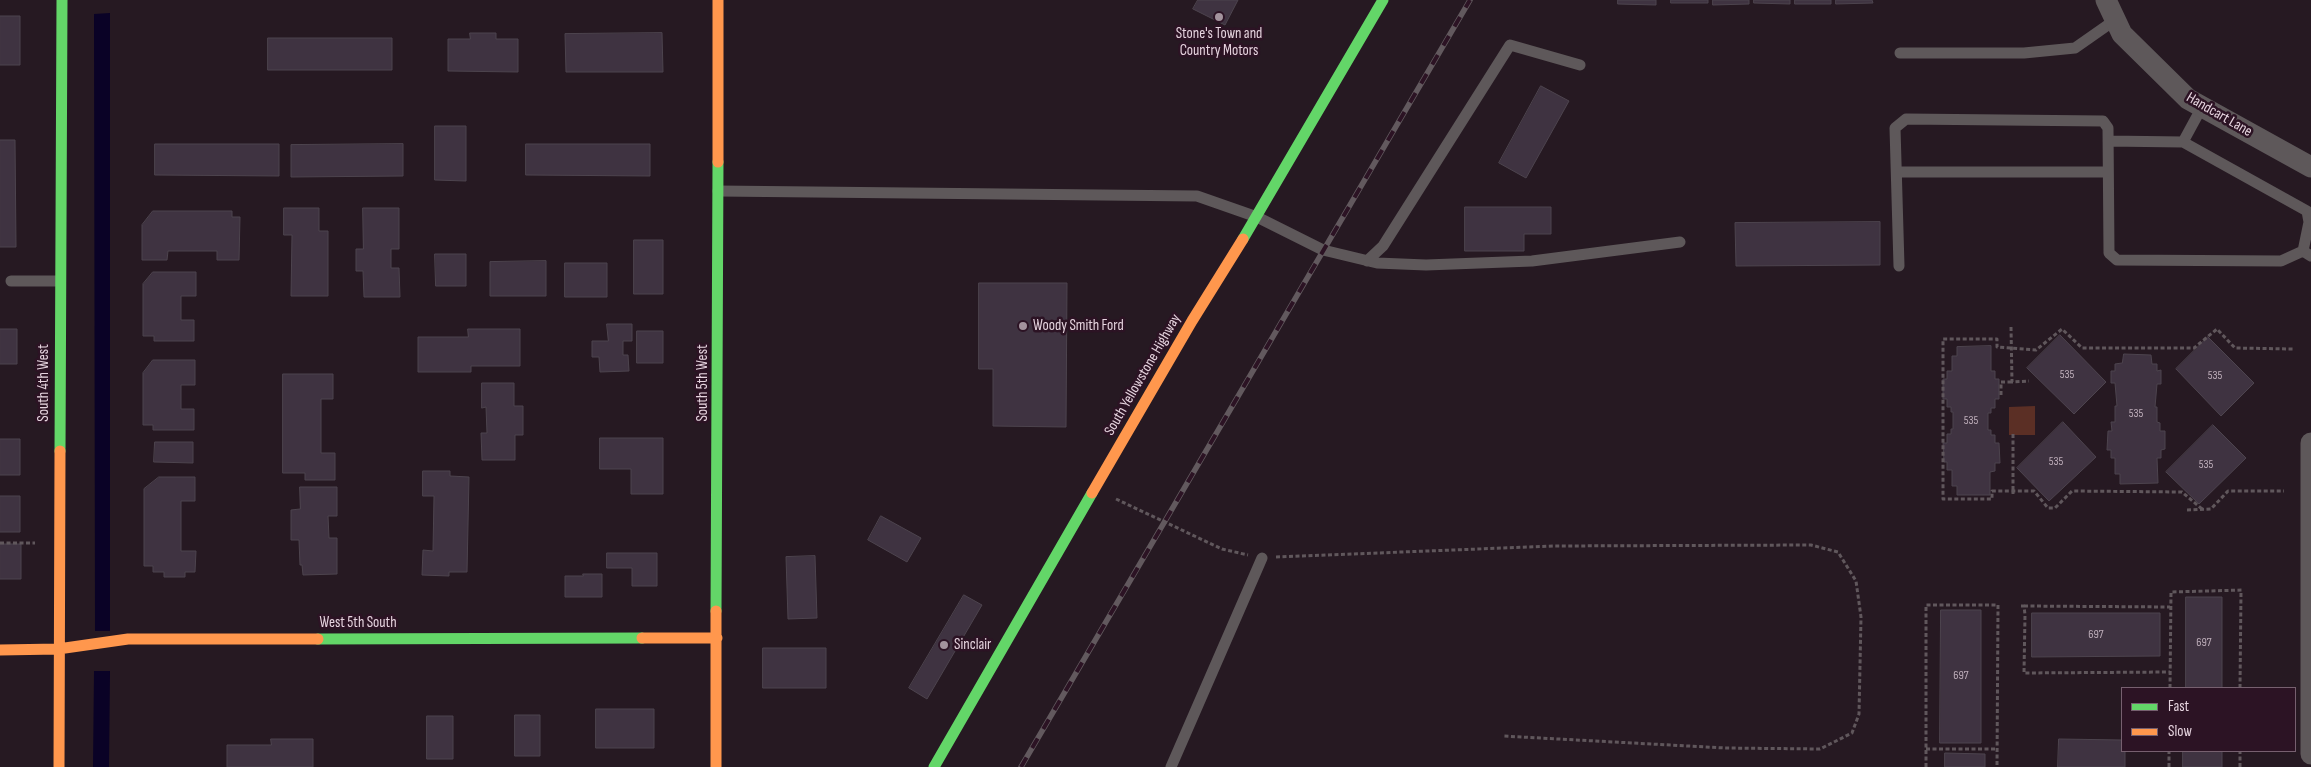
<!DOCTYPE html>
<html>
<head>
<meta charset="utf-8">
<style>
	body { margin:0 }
	#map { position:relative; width:2311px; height:767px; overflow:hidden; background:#261922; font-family:"Sofia Sans Condensed",sans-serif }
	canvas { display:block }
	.legend { position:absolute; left:2121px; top:687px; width:175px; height:65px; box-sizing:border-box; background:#2c1324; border:1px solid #76606f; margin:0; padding:6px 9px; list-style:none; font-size:15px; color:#e6d4df }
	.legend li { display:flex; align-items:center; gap:10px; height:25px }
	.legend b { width:25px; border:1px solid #76606f }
</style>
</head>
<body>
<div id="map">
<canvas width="2311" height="767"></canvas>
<ul class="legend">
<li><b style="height:6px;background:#63d668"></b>Fast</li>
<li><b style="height:6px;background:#ff974d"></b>Slow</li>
</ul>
</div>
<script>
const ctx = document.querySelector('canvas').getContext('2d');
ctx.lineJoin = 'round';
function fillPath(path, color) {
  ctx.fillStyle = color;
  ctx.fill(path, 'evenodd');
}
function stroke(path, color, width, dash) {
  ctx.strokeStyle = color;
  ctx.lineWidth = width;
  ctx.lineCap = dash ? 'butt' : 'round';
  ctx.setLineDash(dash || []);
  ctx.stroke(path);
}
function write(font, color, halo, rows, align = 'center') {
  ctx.font = font + ' "Sofia Sans Condensed",sans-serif';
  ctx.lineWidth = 5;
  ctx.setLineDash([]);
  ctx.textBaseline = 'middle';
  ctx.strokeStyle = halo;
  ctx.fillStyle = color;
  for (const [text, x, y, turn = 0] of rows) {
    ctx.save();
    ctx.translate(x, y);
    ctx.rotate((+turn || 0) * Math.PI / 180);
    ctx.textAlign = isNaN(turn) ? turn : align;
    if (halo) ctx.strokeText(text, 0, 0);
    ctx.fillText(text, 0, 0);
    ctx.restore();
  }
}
const green = new Path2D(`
	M2035,406V435H2009V407Z`);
const water = new Path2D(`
	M110,13V631H95L94,14Z
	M94,671H110L109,767H93Z`);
const building = new Path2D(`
	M1198,0H1238L1225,25L1193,9Z
	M1618,0H1656V5L1618,4Z
	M1671,0H1708V3H1671Z
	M1713,0H1749V4L1713,5Z
	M1754,0H1790V4L1754,3Z
	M1795,0H1831V4H1795Z
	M1836,0H1872L1873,3L1836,4Z
	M0,16H20V65H0Z
	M470,33H496V39H518V72L448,71V39H470Z
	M662,33L663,72H566L565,34Z
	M268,38H392V70H268Z
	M1541,86L1569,101L1526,178L1499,163Z
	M435,126H466V181L435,180Z
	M0,140H15L16,247H0Z
	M155,144H279V176L155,175Z
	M403,144V176L291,177V145Z
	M526,144H650V176L526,175Z
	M1465,207H1551V234H1524V251H1465Z
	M284,208H319V231H328V296H291L292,235H284Z
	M363,208H399V249H391V268H399L400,297H364L363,271H356V249H363Z
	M153,211H232V217H240L239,260H217V251H168L167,260H142V225Z
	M1880,222V265L1736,266L1735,223Z
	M634,240H663V294H634Z
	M435,254H466V286H436Z
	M546,261V296H490V262Z
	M565,263H607V297H565Z
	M153,272H196V296H181V320H194V341H154V336H143V284Z
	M979,283H1067L1066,427L993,426V369H979Z
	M607,324H632V341H623V355H628L629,371L600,372L599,357H592V341H608Z
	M0,329H17V364H0Z
	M468,329H520V366H471V372H418V337H468Z
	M637,331H663V363H637Z
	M2060,335L2106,382L2074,414L2027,368Z
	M2208,337L2254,383L2221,416L2176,369Z
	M1991,346V371H1995V379H1999V399H1995V408H1991V413H1988V430H1991V435H1995V443H1999L2000,463H1995V471L1990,472V495H1957V486H1952V470H1947V462H1944L1943,443H1947V434H1951V429H1953V412H1951V407H1947V399H1943V379H1947V371H1952V356H1957V347Z
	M2124,354L2151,355L2152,364H2157V371L2161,370V384H2157L2155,407H2157V422L2160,423V431H2165V449L2161,450V458H2157L2158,483L2120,484V474H2115V458H2111V450H2107L2108,431H2112L2111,422H2115V406H2117L2115,383H2111V371H2115V364L2122,363Z
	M153,360H195V385H181V409H194V430H153V425H143V373Z
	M283,374H333V399H321V453H335V480H305V473H283Z
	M482,383H514V406H523V435H515V460H482L481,433H487L486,407L482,408Z
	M2063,422L2096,457L2049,501L2017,468Z
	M2213,425L2246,458L2199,504L2166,472Z
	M600,438H663V494H631V469H600Z
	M0,439H20V475H0Z
	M155,442H193V463L154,462Z
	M423,471H450V476L469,477L467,572H449V576L422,575L423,550L433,551L434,496H423Z
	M159,477H195V501H181V551H196L195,572H185V577H164V572H153V566H144V489Z
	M300,487H337V516H328L329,538H337V574L303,575L302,565H300L299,540H291V510L300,509Z
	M0,496H20V532H0Z
	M881,516L921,538L907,562L868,540Z
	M0,544H21V579H0Z
	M607,553H657V586H632V568H607Z
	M815,556L817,618L788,619L786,557Z
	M583,574H602V597H565V576H583Z
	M964,595L982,605L927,699L909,688Z
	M2186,597H2222V688H2186Z
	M1941,610H1981V743H1940Z
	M2032,613H2160V656L2032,657Z
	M763,648H826V688H763Z
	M596,709H654V748H596Z
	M515,715H540V756H515Z
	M427,716H453V759H427Z
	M271,739H313V767H227V745H271Z
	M2059,739L2122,740V751H2125V767H2058Z
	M2183,751H2222V767H2183Z
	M1945,753L1985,754V767H1945Z`);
const path = new Path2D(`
	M2011,327L2012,382L2029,381
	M2001,395V382H2012
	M2013,434V494
	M1116,499L1222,549L1248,555
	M2202,509L2182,492L2072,491L2055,508H2048L2034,491H1992V499H1943V339H1997V347L2036,350L2062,329L2082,348H2194L2217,329L2235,348L2293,349
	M2187,510L2211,509L2228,491H2284
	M0,543H35
	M1276,557L1554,546L1811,545L1838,552L1856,581L1861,617L1859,714L1852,733L1820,749L1725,748L1503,736
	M2021,606H2024L2025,615L2024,673L2170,672
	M2024,606L2170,607
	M2170,688L2171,592L2243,590
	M2240,688L2241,591
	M1926,749H1997
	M1926,767V605H1998L1997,767
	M2169,767V751
	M2240,767V751`);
const lane = new Path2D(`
	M1900,53H2024L2075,48L2115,20
	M2108,141L2183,142L2307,211L2309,222L2303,251
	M2183,142L2202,107
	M1897,172H2108
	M718,191L1197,196L1257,217L1323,250L1377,263L1426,265L1532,261L1680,242
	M1367,261L1383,246L1510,45L1580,65
	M1899,266L1895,128L1906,119L2103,121L2108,128L2109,253L2117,260L2281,261L2303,251L2311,256
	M11,281H60
	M1171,767L1262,558`);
const street = new Path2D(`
	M2106,0L2122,34L2188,99L2311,167
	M2311,443V754`);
const fast = new Path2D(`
	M1243,239L1383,0
	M60,451L62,0
	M716,611L718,162
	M318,639L642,638
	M934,767L1092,493`);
const slow = new Path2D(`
	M718,162V0
	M1092,493L1192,321L1243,239
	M642,638H717
	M0,650L58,649L128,639H318
	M59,767L60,451
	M716,767V611`);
const rail = new Path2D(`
	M1021,767L1470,0`);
const markers = [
	[1219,17,5,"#a3939d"],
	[1023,326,5,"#a3939d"],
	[944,645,5,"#a3939d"]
];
const numberNames = [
	["535",2067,375],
	["535",2215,376],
	["535",2136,414],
	["535",1971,421],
	["535",2056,462],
	["535",2206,465],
	["697",2096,635],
	["697",2204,643],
	["697",1961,676]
];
const poiNames = [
	["Stone's Town and",1219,34,"center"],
	["Country Motors",1219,51,"center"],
	["Woody Smith Ford",1033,326],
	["Sinclair",954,645]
];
const streetNames = [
	["Handcart Lane",2219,115,30],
	["South Yellowstone Highway",1143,375,-60],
	["South 4th West",44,383,-90],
	["South 5th West",703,383,-90],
	["West 5th South",358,623]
];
fillPath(green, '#5b2f25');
fillPath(water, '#0a0226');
fillPath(building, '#3f3341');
stroke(building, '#4d444e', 1);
stroke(path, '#60575c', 3, [4, 2.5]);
stroke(lane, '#5e585a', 11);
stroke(street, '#5e585a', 21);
stroke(fast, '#63d668', 11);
stroke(slow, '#ff974d', 11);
stroke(rail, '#62595e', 5.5);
stroke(rail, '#2c1324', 4, [11]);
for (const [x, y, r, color] of markers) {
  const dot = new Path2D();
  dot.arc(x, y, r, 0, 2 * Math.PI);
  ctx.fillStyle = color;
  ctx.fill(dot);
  stroke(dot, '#2c1324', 2);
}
write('12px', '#bcacb8', null, numberNames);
write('15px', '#e6d4df', '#2c1324', poiNames, 'left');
write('15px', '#e6d4df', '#2c1324', streetNames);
</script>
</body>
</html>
